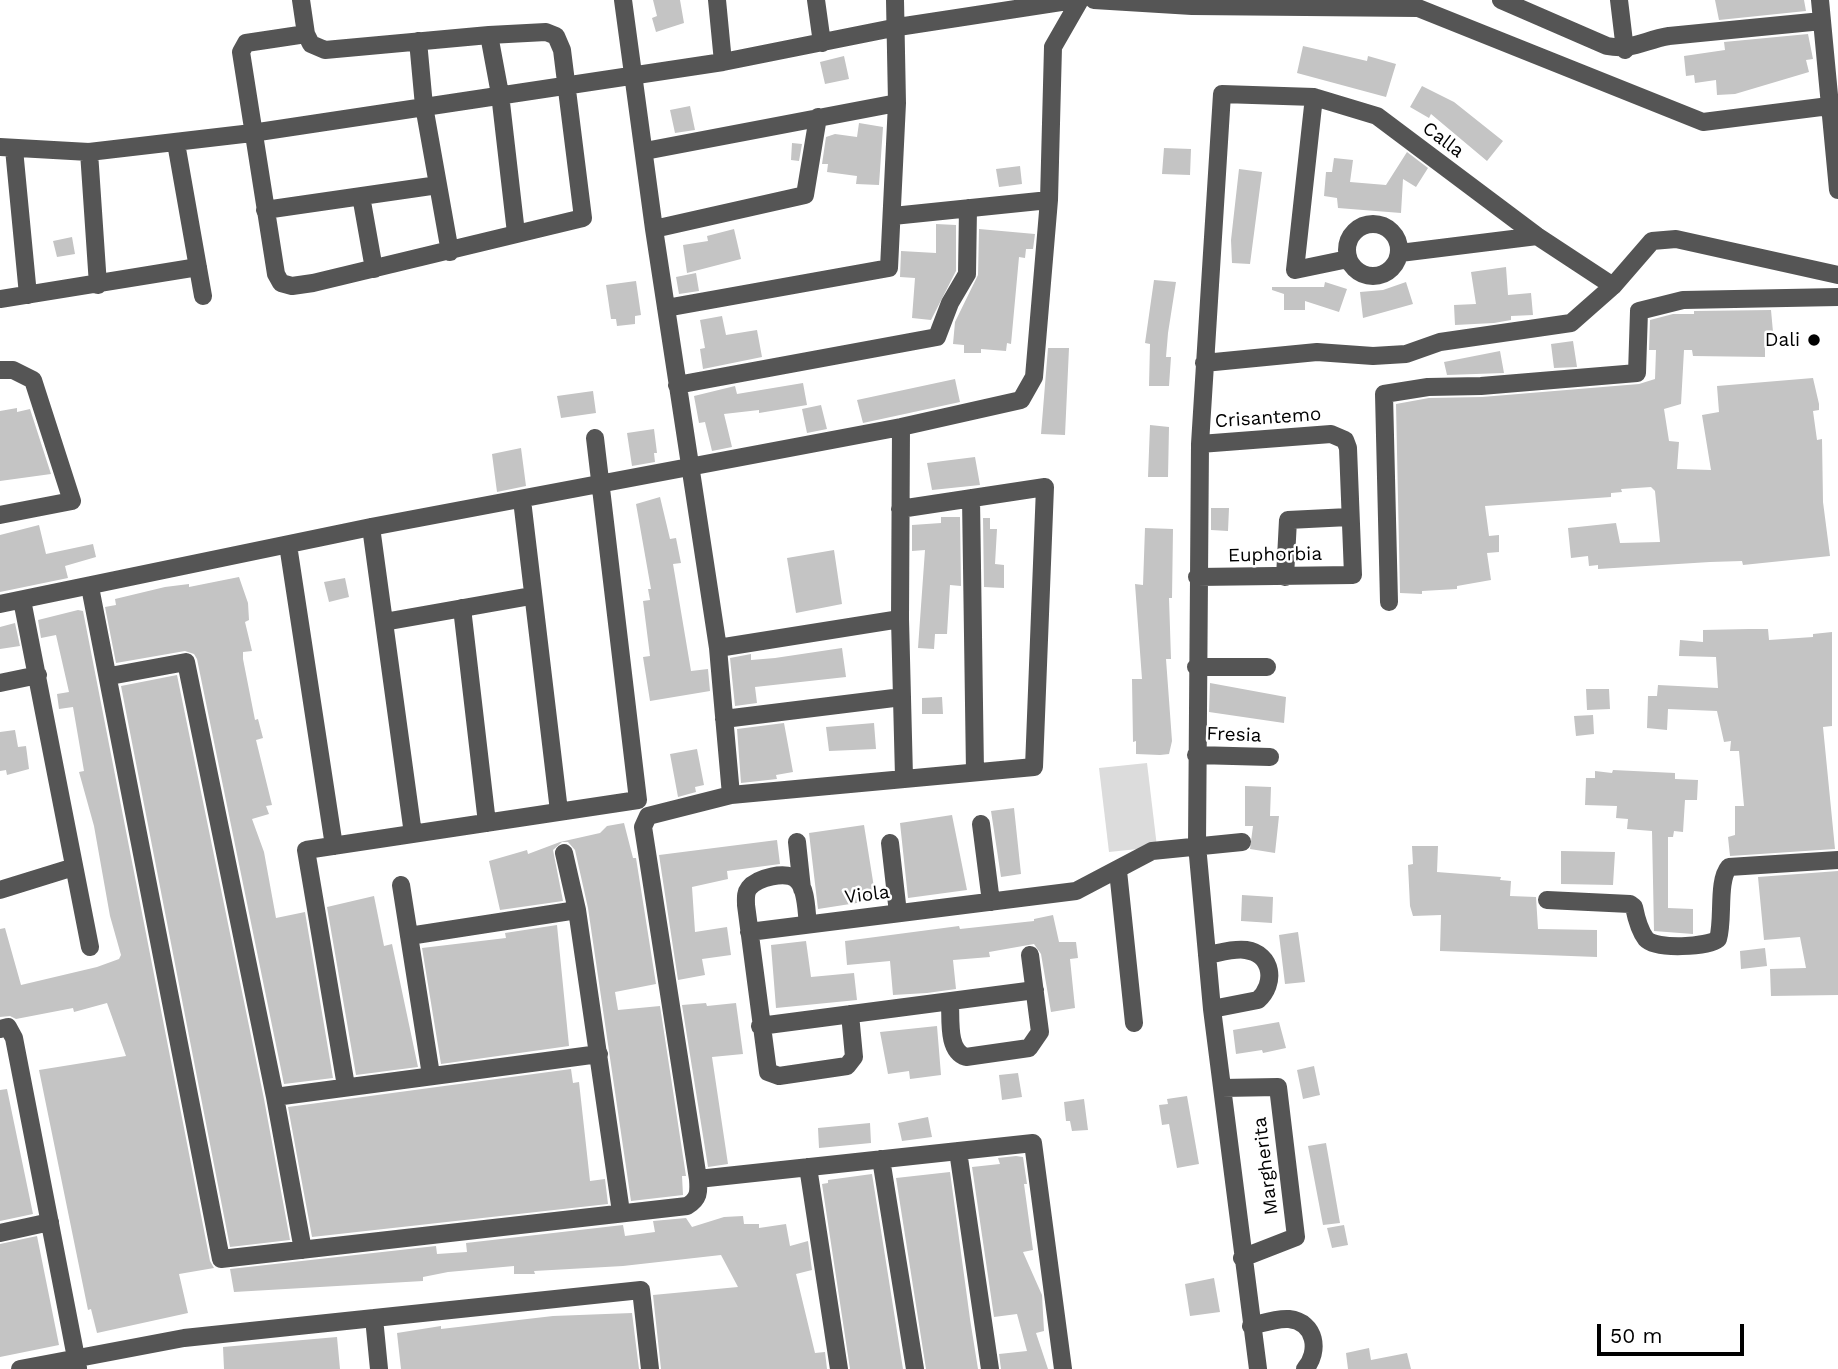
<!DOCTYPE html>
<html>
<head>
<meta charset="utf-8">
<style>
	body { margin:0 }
	#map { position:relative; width:1838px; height:1369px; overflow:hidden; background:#fff; font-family:"Work Sans",sans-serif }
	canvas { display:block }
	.scale { position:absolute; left:1597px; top:1324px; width:147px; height:32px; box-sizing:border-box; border:4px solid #000; border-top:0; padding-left:9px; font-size:21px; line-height:24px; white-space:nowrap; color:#000; -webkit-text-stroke:5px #fff; paint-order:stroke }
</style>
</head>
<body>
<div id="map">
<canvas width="1838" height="1369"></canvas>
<div class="scale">50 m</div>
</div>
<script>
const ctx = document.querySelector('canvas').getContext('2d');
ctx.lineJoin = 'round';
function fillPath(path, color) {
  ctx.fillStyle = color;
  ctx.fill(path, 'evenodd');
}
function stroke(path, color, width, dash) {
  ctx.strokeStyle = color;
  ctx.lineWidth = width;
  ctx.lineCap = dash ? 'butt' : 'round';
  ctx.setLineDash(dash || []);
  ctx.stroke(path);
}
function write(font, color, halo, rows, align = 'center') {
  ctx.font = font + ' "Work Sans",sans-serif';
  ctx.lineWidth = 5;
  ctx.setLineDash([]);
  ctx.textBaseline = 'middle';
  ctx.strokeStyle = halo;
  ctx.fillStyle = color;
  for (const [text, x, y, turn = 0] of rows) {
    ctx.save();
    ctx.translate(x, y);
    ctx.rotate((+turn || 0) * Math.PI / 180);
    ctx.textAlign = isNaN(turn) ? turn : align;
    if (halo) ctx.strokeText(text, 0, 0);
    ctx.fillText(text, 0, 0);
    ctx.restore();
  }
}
const green = new Path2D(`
	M1147,763L1157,847L1109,852L1099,768Z`);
const building = new Path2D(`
	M653,0H680L684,23L656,32L652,18L657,16Z
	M1715,0H1804L1806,11L1719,20Z
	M1808,34L1813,59L1806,60L1809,72L1735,94L1717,95L1716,80L1695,83L1694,75L1686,76L1684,56L1725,50L1724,42Z
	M1303,46L1367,61L1368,56L1396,64L1386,97L1297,73Z
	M844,56L849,79L825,84L820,62Z
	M1422,86L1454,102L1503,141L1487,161L1431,114L1429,118L1410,107Z
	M690,106L695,130L675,133L670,110Z
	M859,123L883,127L879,185L856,184L857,176L827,172L828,164H822L826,137L835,134L857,137Z
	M792,143L802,144L799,161L791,160Z
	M1164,148L1191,149L1190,175L1162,174Z
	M1407,152L1428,168L1416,187L1403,179L1401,213L1338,208L1337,198L1324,196L1326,172H1332L1334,158L1353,160L1350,182L1386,185Z
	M1020,166L1022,184L999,187L996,169Z
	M1239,169L1262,172L1250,264L1232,263L1231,240Z
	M936,224L956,225V271L931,320L912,318L915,278L900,277L901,251L936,253Z
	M734,229L741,259L687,273L683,245L708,241L707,236Z
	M979,229L1035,234L1033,249H1026L1025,258L1019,257L1011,344L1007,343L1006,351L981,349V353H964V345L953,344L955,322L978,275Z
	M72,237L75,254L57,257L53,241Z
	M1506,267L1508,295L1531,293L1533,315L1511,316V320L1494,323L1455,325L1454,305L1476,304L1471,272Z
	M696,273L699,291L679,294L676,277Z
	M1154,280L1176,282L1168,333L1166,357H1171L1169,386H1149L1150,344L1145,343Z
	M636,281L641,315L635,316V324L617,326L616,319H611L606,285Z
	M1325,282L1347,289L1339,312L1305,301V310H1284V294L1272,290V287H1324Z
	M1406,282L1413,304L1363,318L1360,292L1383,290Z
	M1771,310L1773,332L1765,333V357L1693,356L1692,350H1684L1681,404L1664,409L1669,441L1679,442L1677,469L1711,470L1702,415L1719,412L1717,386L1813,378L1819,404V410L1813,411L1817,440L1822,439L1823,502L1830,556L1743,565L1742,561L1710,562L1598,569V565L1589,566L1588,556L1571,558L1568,528L1616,523L1620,543L1660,542L1655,491L1651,487L1621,489L1622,492L1611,493V497L1485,506L1489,536L1499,535V552L1487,553L1491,580L1457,586V589L1422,591V594L1400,593L1396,404L1429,398L1482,397L1639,384L1655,379L1656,350H1649L1650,320L1673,314H1694V311Z
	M722,316L726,335L757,330L762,357L703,369L700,349L705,348L700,320Z
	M1573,341L1577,367L1554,368L1551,344Z
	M1048,348H1069L1065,435L1041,434Z
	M1500,351L1504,373L1447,375L1444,362Z
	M955,379L960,402L863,423L857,400Z
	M803,383L807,405L759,413V410L724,414L732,447L712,451L705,422L699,423L694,396L735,386L737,394Z
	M593,391L596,413L561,418L557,396Z
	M821,405L827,429L807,433L802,409Z
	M17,408V412L30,409L51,474L0,481V411Z
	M1150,425L1169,427L1168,477H1148Z
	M654,429L657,453H654L655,462L632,466L627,433Z
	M521,448L526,486L497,492L492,454Z
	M975,457L980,485L932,490L927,463Z
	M660,497L670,539L676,538L681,563L673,564L691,671L708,669L710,691L650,701L643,657L650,656L643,601L650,600L648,589H651L636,504Z
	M1211,508H1229L1228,531L1211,530Z
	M941,517H960L961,586L950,585L947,634H935L934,649L918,648L925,550L912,551V525L941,523Z
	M983,518H990V529H997L995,564L1004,565V588L984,587Z
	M39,525L46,554L93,544L96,557L65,566L68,578L0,592V535Z
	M1145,528L1173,529L1172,598H1169L1171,659H1166L1172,741L1169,754L1160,755L1136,754V741L1133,742L1132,679H1142L1135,584L1143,585Z
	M834,550L842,604L796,613L787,558Z
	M239,577L248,603L249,620L245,622L252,651L243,652V659L255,720L258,719L263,738L256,740L272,805L266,806L269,814L252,819L264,852L276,918L305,912L333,1078L284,1084L197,659L194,654L185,651L116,663L105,607L116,605L115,599L165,587L189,584V587Z
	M345,578L349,597L329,602L324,582Z
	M78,610L83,611L210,1261L214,1268L179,1274L188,1313L97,1333L91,1309L88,1310L39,1070L126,1056L107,1003L74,1012L73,1008L16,1019L10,1016L0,1017V929L5,928L21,985L97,967L119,959L121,955L110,916L94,826L79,772L84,771L73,707L59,709L57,694L69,692L56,635L41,638L38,620Z
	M15,623L20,646L0,649V627Z
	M1749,629H1768L1769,640L1813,637V634L1832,632V726L1823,727L1835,849L1730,856L1728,837L1735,835V806H1744L1739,751H1730L1731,741L1724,742L1717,711L1668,709L1667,730L1647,728L1648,696H1657L1658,685L1718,688L1716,657L1679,656L1680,640L1703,642V630Z
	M842,648L846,677L755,687L757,703L735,706L730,658L751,654V660L775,658Z
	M177,675L264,1099L290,1240L230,1247L121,686Z
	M1210,683L1286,697L1284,723L1209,712Z
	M1586,689H1609L1610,709L1587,710Z
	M942,697L943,714H922V698Z
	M1593,715L1594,734L1576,736L1574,716Z
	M784,723L793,772L776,775L777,779L741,783L737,729Z
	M874,723L876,749L829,751L826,727Z
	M15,730L18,747L26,746L29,769L7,775L6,770L0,771V732Z
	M697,749L704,785L695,787L696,792L678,797L670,754Z
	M1613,770L1675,773V779L1698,780L1697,800H1685L1683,832L1674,831L1673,837H1668V908L1693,909V934L1654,931L1652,831L1627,829L1628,819L1616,818L1617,806L1585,805L1586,778H1595V771L1612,773Z
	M1245,786L1271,787L1270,816H1279L1275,853L1250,849L1253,826H1245Z
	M1014,808L1021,874L1001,877L991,811Z
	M952,815L967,890L908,898L900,823Z
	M624,823L633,858H636L656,984L615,992L618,1010L660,1006L686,1176H682L683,1195L631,1201L588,908L575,850L568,842H562L553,850L563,901L500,910L489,861L527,850L528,854L560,842L600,833L607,826Z
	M864,825L876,900L818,909L809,833Z
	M777,840L780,864L727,871L728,879L692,887L695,932L727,927L731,955L702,959L705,975L678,980L659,855Z
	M1412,846H1438L1437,872L1501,877L1500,880L1511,881L1510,896L1536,897L1538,929L1597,930V957L1440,951L1441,915L1413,916L1410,906L1408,865L1413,864Z
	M1561,851L1615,852L1613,885L1561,884Z
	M1838,871V995L1771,996L1770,969L1806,968L1800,937L1764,940L1758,877Z
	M1242,895L1273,897L1272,923L1241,921Z
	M374,896L384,946L392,944L418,1067L356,1075L327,907Z
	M1053,915L1059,942H1076L1078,958L1070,959L1075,1008L1051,1012L1041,954L1034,944L989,952L990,957L953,960L956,989L927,993L893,995L890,961L847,965L845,941L959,926L960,929L1034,921V919Z
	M557,925L569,1046L441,1064L422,948L506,938L505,933Z
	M1298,932L1305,982L1285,984L1279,935Z
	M806,941L811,977L854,973L857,1000L776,1008L771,945Z
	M1765,948L1767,966L1741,969L1740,951Z
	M706,1003L707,1006L736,1003L743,1054L712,1057L728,1164L708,1167L682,1005Z
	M1279,1022L1286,1048L1263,1053L1262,1050L1236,1054L1233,1030Z
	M937,1026L941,1075L910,1079L909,1071L888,1074L880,1032Z
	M1314,1066L1320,1095L1303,1099L1297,1070Z
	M571,1069L573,1083L579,1082L590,1181L605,1179L608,1204L312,1237L288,1107Z
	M1018,1073L1022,1097L1002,1100L999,1075Z
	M7,1089L33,1214L0,1221V1090Z
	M1187,1096L1199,1164L1177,1168L1169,1124L1162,1125L1159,1105L1168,1104L1167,1099Z
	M1084,1099L1088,1130L1072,1131L1070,1121H1066L1064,1102Z
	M928,1117L932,1137L902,1141L898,1123Z
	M870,1123L871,1143L819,1148L818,1128Z
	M1326,1143L1340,1223L1323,1225L1308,1146Z
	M1016,1156L1023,1157L1027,1184H1024L1033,1250L1023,1252L1042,1295L1044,1331L1036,1333L1048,1369H1001L999,1354L1027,1351L1017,1314L994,1317L972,1167L1000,1164L998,1158Z
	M950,1172L970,1319L978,1369H926L896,1178Z
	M872,1174L903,1369H850L822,1184L828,1183V1180Z
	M743,1216L744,1224H759V1228L786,1224L790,1246L808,1241L812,1270L796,1274L815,1353L825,1352L827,1369H661L653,1295L738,1287L721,1255L623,1266L534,1271L535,1274H514V1266L448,1272L423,1277V1281L234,1292L230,1269L436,1246L437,1254L467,1252L466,1243L623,1225L625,1236L655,1232L653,1221L686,1218L692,1227L724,1217Z
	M1344,1225L1348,1245L1332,1248L1327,1228Z
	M37,1236L59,1345L0,1357V1244Z
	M1214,1278L1220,1312L1190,1316L1185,1284Z
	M632,1313L639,1369H401L397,1333L441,1326V1329L553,1316Z
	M337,1337L340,1369H224L223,1347Z
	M1369,1348L1371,1360L1407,1353L1411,1369H1348L1346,1353Z`);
const minor = new Path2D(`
	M301,0L306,34L311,44L325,50L489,35L546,32L556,36L562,50L583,218L313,283L292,286L281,283L276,274L241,52L246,43L306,34
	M623,0L654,229L718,648L731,795L1034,767L1045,487L900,509
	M717,0L723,62
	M816,0L822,43
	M1094,0L1192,6L1418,8L1703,122L1829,106
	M1501,0L1607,46C1633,51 1644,40 1669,36L1822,21
	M1619,0L1625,50
	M1820,0L1838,190
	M489,35L500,94L516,233
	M418,41L424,106L450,252
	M1314,97L1295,270L1348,259
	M176,143L203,296
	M0,147L89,152L252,133L723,62L898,27L1074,0
	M14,149L28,295
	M645,151L897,103
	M89,152L98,285
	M361,196L374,269
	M265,210L438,185
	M893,216L1049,200
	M1347 250a26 26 0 1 1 52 0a26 26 0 1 1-52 0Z
	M654,229L805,195L818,117
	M1400,253L1537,236
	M0,299L198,267
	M666,308L889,268L897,103L895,0
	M1204,363L1317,352L1373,356L1406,354L1440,342L1571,323L1613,286L1652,241L1676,239L1838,275
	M0,370H13L33,380L72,501L0,515
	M677,385L937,337L950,303L967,274L968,208
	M901,427L900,619L904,777
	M971,498L975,772
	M522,500L559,811
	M371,527L413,834
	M288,545L334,846
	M1197,577L1353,575L1348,448L1345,440L1331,434L1200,444
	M1285,577L1288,520L1349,517
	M90,587L221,1259L687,1206C699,1199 699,1192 698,1179L643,827L648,816L731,795
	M22,600L90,947
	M1389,602L1384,394L1428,387L1481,386L1637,373L1639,311L1683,300L1838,297
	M0,604L371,527L901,427L1021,400L1034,377L1049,200L1053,47L1080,0
	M462,608L487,823
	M384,622L531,596
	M718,648L900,619
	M1196,667H1267
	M110,676L186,662L275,1097L303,1250
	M0,683L38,675
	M724,719L902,697
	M1196,755L1270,757
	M981,824L991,902
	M797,842L802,889
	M890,843L898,913
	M564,853L577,910L621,1212
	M1118,871L1134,1023
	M401,885L431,1075
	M0,890L74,867
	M1547,900L1630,904L1634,907C1636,917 1639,930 1646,939C1656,950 1708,947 1718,939C1724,919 1717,881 1729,867L1838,860
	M808,924C806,911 807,889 797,880C786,870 757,878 749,888C745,893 746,899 746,905L768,1072L779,1076L847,1066L854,1057L850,1014
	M749,932L1076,891L1152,851L1242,842
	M409,936L577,910
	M1207,955C1219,953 1234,948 1246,950C1273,954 1276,984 1258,1000L1212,1009
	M950,1002C951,1020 947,1051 966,1057L1029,1048L1040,1032L1030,955
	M760,1026L1035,990
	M0,1029L8,1027L14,1038L78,1368
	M346,1086L306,850L638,800L595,438
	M1222,1088L1278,1087L1296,1237L1242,1258
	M275,1097L599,1054
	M958,1151L990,1369
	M881,1159L915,1369
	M808,1167L839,1369
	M698,1179L1033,1143L1063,1369
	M0,1233L50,1222
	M374,1318L379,1369
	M1251,1326C1263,1323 1277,1318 1289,1319C1316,1322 1320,1352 1305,1369
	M20,1369L184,1338L641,1290L650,1369
	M1258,1369L1212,1009L1197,845L1200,444L1222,94L1314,97L1377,116L1537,236L1613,286`);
const markers = [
	[1814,340,7,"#000"]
];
const streetNames = [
	["Calla",1443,140,37],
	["Crisantemo",1268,418,-4],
	["Euphorbia",1275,555,-1],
	["Fresia",1234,735,2],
	["Viola",867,895,-7],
	["Margherita",1266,1166,-97]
];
const poiNames = [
	["Dali",1800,340]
];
fillPath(green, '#dcdcdc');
fillPath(building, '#c4c4c4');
stroke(minor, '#555', 18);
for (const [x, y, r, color] of markers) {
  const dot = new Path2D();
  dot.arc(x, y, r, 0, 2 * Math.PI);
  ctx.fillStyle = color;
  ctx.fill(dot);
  stroke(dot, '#fff', 2.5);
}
write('19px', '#000', '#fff', streetNames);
write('19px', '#000', '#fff', poiNames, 'right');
</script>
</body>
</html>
